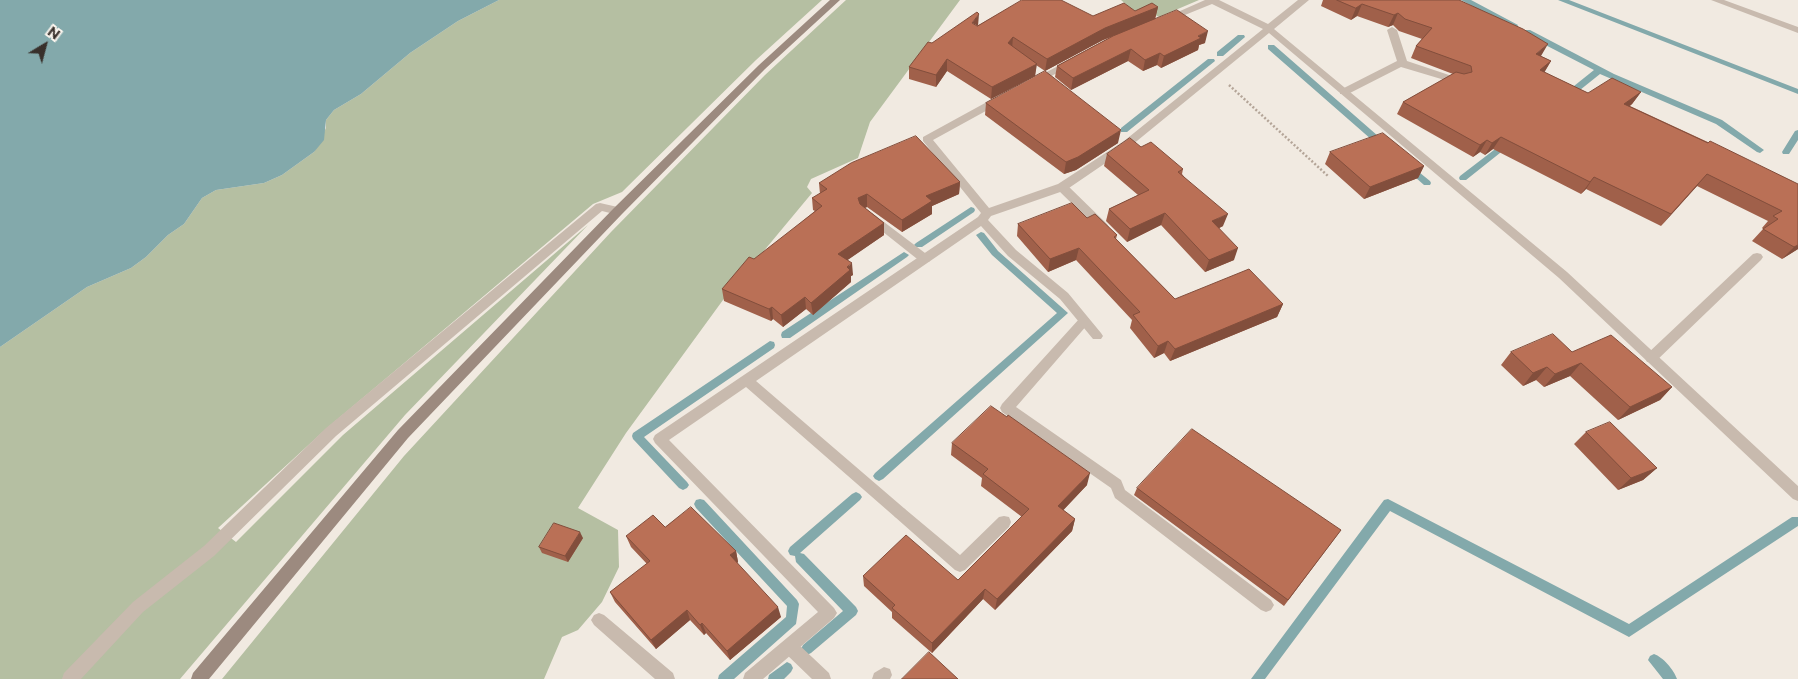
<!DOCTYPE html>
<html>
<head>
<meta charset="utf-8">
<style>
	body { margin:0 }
	#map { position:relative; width:1798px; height:679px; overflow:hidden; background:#f1eae1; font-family:Montserrat,sans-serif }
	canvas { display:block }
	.north { position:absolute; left:20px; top:20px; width:50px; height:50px; -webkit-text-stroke:4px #f9f4ed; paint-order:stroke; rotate:37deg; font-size:14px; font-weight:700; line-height:20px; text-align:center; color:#38302b }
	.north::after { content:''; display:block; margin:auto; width:18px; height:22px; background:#38302b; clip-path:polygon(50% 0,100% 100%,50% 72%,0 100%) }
</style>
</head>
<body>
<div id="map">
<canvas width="1798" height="679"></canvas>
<div class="north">N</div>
</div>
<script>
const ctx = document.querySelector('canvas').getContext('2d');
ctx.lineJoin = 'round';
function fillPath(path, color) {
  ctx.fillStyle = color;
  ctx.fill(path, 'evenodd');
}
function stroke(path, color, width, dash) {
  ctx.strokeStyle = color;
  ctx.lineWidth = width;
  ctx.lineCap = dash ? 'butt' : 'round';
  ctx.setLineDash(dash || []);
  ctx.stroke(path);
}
const green = new Path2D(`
	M499,0H822L756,60L622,192L593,204L326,429L218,528L236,542L343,435L588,225L405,415L180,679H0V347L87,287L131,268L146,257L168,235L184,224L202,198L216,190L264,183L282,175L314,152L326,128V120L334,110L361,94L410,53L458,21Z
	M846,0H960L870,122L858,158L811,179L807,187L812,193L723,300L626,433L578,508L618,530L619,567L602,602L578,630L562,637L544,679H222L404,456L611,232L765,75Z
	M1121,0H1199L1159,17L1151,13H1136Z`);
const water = new Path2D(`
	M0,0H499L458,21L410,53L361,94L334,110L326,120L324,140L314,152L282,175L264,183L216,190L202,198L184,224L168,235L146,257L131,268L87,287L0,347Z`);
const stream = new Path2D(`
	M1461,0H1471L1518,25L1517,27H1511Z
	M1558,0H1569L1798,89V94Z
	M1524,30H1530L1614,74L1722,120L1764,150L1760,153L1757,152L1716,124L1600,74L1570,98H1564V94L1594,70L1524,34Z
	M1238,35H1244L1245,37L1223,56H1217V52Z
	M1268,45H1274L1386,143V147H1380L1268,49Z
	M1208,59H1214L1215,61L1127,132H1121V128Z
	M1798,130V140L1789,154H1783L1782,152L1795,131Z
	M1507,140L1510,141V145L1466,180H1460L1459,178L1460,176Z
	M1409,164L1430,181L1431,183L1430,185H1424L1406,169L1405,167L1406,165Z
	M971,207L974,208L975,210L974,212L922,247H916L914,245L916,243Z
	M981,232L984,233L998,251L1068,313L883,479L879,481L875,479L873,476L875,473L1057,313L992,255L976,235Z
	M904,252L909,255L907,257L790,338H782L781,335L782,332Z
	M770,341L774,342L775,345L774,348L644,437L687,482L689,485L687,488L683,490L679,488L633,439L632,436L633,433Z
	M856,492L860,494L862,497L860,500L800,553L804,554L856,607L858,611L856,615L811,653L807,655L803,653L801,649L803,645L843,611L796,562L795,556L790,555L788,551L790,547L852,494Z
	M700,499L704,500L797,600L799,604L796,624L734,679H718L719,675L786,617L787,606L696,508L694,504L696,500Z
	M1388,499L1629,624L1792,517H1798V526L1629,637L1390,511L1265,679H1251L1384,500Z
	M1654,654C1663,657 1674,670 1677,679H1663L1648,660L1650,656Z
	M787,662L791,664L793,668L791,672L784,679H768L769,675Z`);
const path = new Path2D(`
	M1229,85L1328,176`);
const lane = new Path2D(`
	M1392,27L1397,30L1407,61L1464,80V84H1458L1401,67L1348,94H1340V90L1397,61L1387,30Z
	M1062,183L1066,184L1107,224L1109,227L1107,230H1099L1058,190L1057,187Z
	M600,203L622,208L624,211L618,215L602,211L336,436L214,556L143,612L81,679H62L64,673L133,602L204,546L326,428L596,204Z
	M872,213L929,256L931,259L929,262H921L868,220L866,217Z
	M1757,253L1761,254L1763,257L1761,260L1655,362H1647L1645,358L1647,354L1753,254Z
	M1084,316L1088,318L1090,321L1088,324L1016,407L1121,480L1125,490L1271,600L1274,605L1271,610L1266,612L1261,610L1115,498L1111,488L1002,412L1000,408L1002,404L1080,318Z
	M900,507L905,509L960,555L999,517L1004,516L1009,517L1011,522L1009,527L965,570L960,572L955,570L895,517L893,513L895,509Z
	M599,613L604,615L673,673L675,679H655L594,625L591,620L594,615Z
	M790,639L796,642L829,673L831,679H812L784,652L782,647L784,642Z
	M884,667L890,669L892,675L890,679H872L874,673Z`);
const street = new Path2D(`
	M1205,0H1219L1268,24L1298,0H1309L1274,29L1567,272L1798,486V501L1793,499L1559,278L1269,33L1132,145L1066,190L991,216L988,220L1016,250L1068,293L1101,333L1103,336L1101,339H1093L1060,299L1008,256L981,226L756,381L905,509L907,513L905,517L900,519L895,517L746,387L669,440L834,608L837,613L834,618L763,679H743L745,673L818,612L655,443L653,439L655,435L978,217L981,213L923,141V137L996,97H1004V101L933,140L989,208L1058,184L1124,141L1263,29L1212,4L1170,21H1164L1162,19Z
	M1711,0H1724L1798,27V33Z
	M1071,59L1076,62L1074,64L1038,83L1035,84L1030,81Z`);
const secondary = new Path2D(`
	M830,0H840L765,69L622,214L408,438L209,679H191L193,673L398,430L614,208L759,65Z`);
const wall = new Path2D(`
	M1323,0H1459L1541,56L1551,61L1544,72L1588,93L1641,92L1632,104L1630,106L1792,181L1798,249L1782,259L1752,241L1763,229L1762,228L1768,221L1697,186L1661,226L1586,189L1581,194L1493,149L1485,155L1480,152L1473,157L1397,114L1403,102L1453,74L1411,58L1416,46L1422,39L1399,31L1393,25L1388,27L1357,16L1351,20L1321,6Z
	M1158,7L1155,19L1205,43L1199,45L1198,50L1161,68L1157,65L1143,71L1128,61L1071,90L1055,77L1057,66L1111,37L1103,40L1045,71L1036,65L1035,76L991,99L947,71L936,87L909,79V67L932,43L978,25L1093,16L1135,11Z
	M986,103L1118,143L1076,170L1064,174L985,115Z
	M1141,147L1183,169L1182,174L1223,226L1219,228L1234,260L1205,272L1161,225L1127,242L1106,221L1109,209L1138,195L1104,166L1107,154Z
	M1330,152L1424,166L1418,178L1364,199L1325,164Z
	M960,182L959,194L932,206V214L902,232L867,207L865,208L884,223V235L847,260L853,275L851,276V282L813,315L806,309L783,327L773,319L771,321L724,301L722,289L815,211L813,210L812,198L820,194L819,183Z
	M1087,218L1117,235L1116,239L1175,299L1283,304L1277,317L1170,361L1164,353L1154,358L1130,328L1132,320L1076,260L1048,272L1017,236L1018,224Z
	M1511,352H1572L1672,387L1660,400L1618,420L1570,376L1544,387L1536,380L1523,386L1501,365Z
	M1586,432L1657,468L1643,480L1618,490L1574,444Z
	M952,443L1087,485L1063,510L1075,519L1072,531L995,610L983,599L932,653L892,618V612L864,586L863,576L958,580L1022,517L981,486L982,478L951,455Z
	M1137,488L1341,530L1284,606L1134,495Z
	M665,527L736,551L738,562L737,563L781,617L730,660L706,633L704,635L690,620L656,649L615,602L610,592L647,564L631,547L626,536Z
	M583,538L568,562L542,553L539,547Z`);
const shadedWall = new Path2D(`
	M1362,4L1357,16L1351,20L1356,8Z
	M1158,7L1155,19L1103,40L1045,71L1047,59L1105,28Z
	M1398,13L1393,25L1388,27L1394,15Z
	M979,14L978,26L972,23Z
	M1208,31L1205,43L1199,45L1198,50L1161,68L1164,56L1198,36Z
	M1013,37L1012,49L1008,43Z
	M1548,44L1541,56L1529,66L1536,54Z
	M1131,49L1128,61L1071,90L1073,78Z
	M1160,53L1157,65L1143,71L1145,60Z
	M947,59V71L936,87V75Z
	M1551,61L1544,73L1540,70Z
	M1037,64L1035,76L991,99L992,87Z
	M1641,92L1632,104L1615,116L1624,104Z
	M1121,130L1118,143L1076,170L1064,174L1066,162Z
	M1501,137L1493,149L1485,155L1492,143Z
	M1487,140L1480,152L1473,157L1480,145Z
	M1424,166L1418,178L1364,199L1370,187Z
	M1707,174L1697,186L1661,226L1671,214Z
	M1594,177L1586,189L1581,194L1590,182Z
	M960,182L959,194L932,206V214L902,232V220L926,196Z
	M867,194V207L859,210L858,198Z
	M1165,213L1161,225L1127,242L1130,229Z
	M1228,214L1223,226L1208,234L1212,221Z
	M884,223V235L839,266L838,254Z
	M1798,245V249L1782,259L1794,247Z
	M1079,248L1076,260L1048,272L1050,259Z
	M1238,248L1234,260L1205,272L1209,260Z
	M852,263L853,275L851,276V282L813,315L811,303Z
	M805,297L806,309L783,327L781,315Z
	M1283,304L1277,317L1170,361L1175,349Z
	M772,307L773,319L771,321L769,309Z
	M1168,341L1164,353L1154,358L1158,346Z
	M1581,363L1570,376L1544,387L1555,374Z
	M1547,367L1536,380L1523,386L1533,373Z
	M1672,387L1660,400L1618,420L1630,407Z
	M1657,468L1643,480L1618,490L1631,478Z
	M1090,473L1087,485L1056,518L1058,506Z
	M1075,519L1072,531L995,610L997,599Z
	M580,532L583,538L568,562L565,556Z
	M736,551L738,562L733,566L730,555Z
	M985,589L983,599L932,653V643Z
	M778,607L781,617L730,660L727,651Z
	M687,610L690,620L656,649L651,640Z
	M702,623L706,633L704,635L700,625Z`);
const building = new Path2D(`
	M1022,0H1061L1093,16L1124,3L1135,11L1152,3L1158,7L1105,28L1047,59L1013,37L1008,43L1037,64L992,87L947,59L936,75L909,67L928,42L932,43L977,12L979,14L972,23L977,26Z
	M1337,0H1459L1523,29L1548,44L1536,54L1551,61L1540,70L1588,93L1612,78L1641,92L1624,104L1708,143L1710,141L1798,184V245L1794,247L1763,229L1778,219L1773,216L1782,211L1707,174L1671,214L1594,177L1590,182L1501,137L1492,143L1487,140L1480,145L1403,102L1456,72L1464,74L1472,72L1471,66L1416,46L1432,28L1405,19L1398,13L1394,15L1362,4L1356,8Z
	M1177,10L1208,31L1198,36L1201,38L1164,56L1160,53L1145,60L1131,49L1073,78L1057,66L1113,36Z
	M1045,71L1121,130L1078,157L1066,162L986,103Z
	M1383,133L1424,166L1370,187L1330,152Z
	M916,136L960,182L926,196L932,201L902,220L867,194L858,198L860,204L884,223L838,254L852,263L847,267L850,270L811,303L805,297L781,315L772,307L769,309L722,289L749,257L754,259L822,206L812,198L827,189L819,183L851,163Z
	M1130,138L1141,147L1151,142L1183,169L1178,172L1228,214L1212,221L1238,248L1209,260L1165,213L1130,229L1109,209L1149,190L1107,154Z
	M1072,203L1087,218L1095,214L1117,235L1114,237L1175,299L1249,269L1283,304L1175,349L1168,341L1158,346L1133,315L1140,312L1079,248L1050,259L1018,224Z
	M1553,334L1572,352L1611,335L1672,387L1630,407L1581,363L1555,374L1547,367L1533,373L1511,352Z
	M991,406L1007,417L1008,415L1090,473L1058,506L1075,519L997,599L985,589L932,643L892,608L895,605L863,576L906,535L958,580L1029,509L983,474L988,469L952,443Z
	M1610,422L1657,468L1631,478L1586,432Z
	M1192,429L1341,530L1288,600L1137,488Z
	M691,507L736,551L730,555L778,607L727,651L702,623L700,625L687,610L651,640L610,592L650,561L626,536L653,515L665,527Z
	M554,523L580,532L565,556L539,547Z
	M929,652L958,679H902Z`);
fillPath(green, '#b5bfa2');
fillPath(water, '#83a9ab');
fillPath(stream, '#83a9ab');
stroke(path, '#b4a598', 2.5, [2, 2]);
fillPath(lane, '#c8baae');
fillPath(street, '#c8baae');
fillPath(secondary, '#9c8a7f');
fillPath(wall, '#a0604a');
fillPath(shadedWall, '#824e3c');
fillPath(building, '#ba7056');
stroke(building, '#824e3c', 1);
</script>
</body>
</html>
